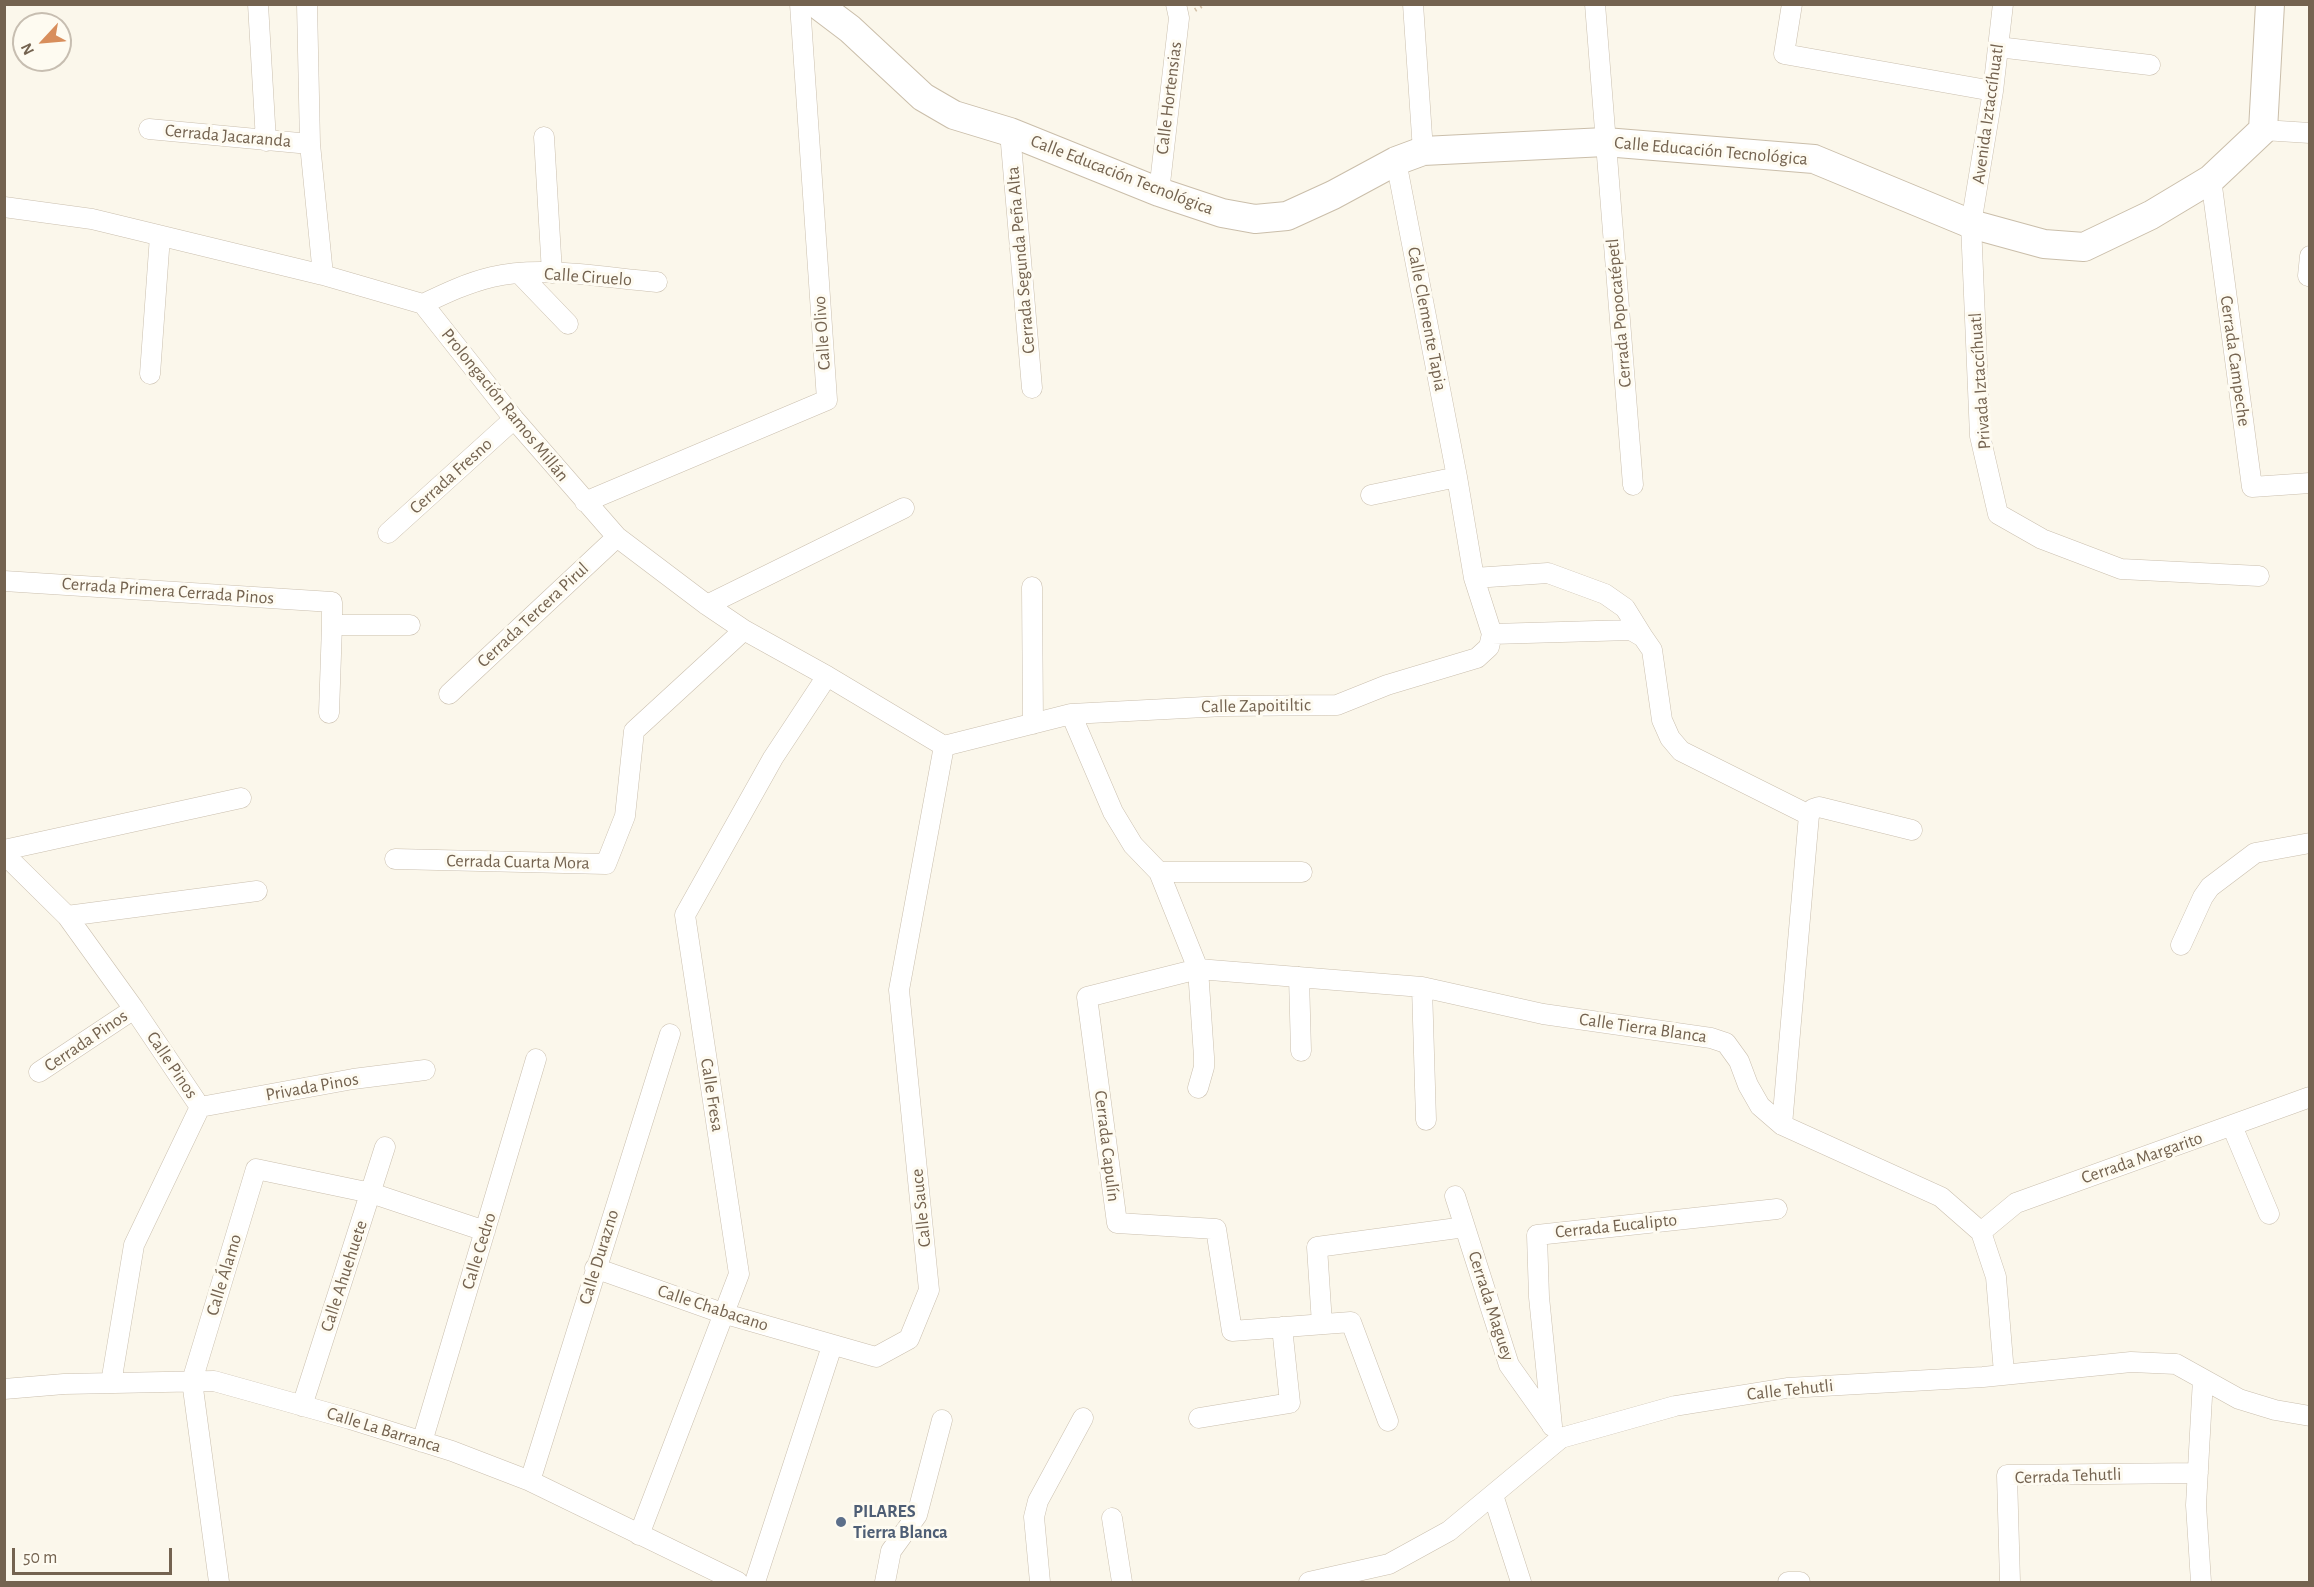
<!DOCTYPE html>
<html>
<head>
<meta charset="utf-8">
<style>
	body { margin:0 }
	#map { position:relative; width:2314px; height:1587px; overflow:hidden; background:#fbf7eb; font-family:"Alegreya Sans",sans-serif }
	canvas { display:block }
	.frame { position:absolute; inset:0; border:6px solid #746350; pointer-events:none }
	.north { position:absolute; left:12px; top:12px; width:60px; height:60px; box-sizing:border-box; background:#fefbf1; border:2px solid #c7beb1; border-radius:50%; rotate:244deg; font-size:16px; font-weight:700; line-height:24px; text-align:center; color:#746350 }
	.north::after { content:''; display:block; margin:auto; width:21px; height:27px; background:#d88e5c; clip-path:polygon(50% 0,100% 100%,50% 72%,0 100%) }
	.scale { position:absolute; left:12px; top:1548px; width:160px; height:27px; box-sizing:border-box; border:3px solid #746350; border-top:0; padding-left:8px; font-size:18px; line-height:21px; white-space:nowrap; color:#746350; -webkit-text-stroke:4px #fefbf1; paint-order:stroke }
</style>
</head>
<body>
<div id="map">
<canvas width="2314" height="1587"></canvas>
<div class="frame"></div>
<div class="north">N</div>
<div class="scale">50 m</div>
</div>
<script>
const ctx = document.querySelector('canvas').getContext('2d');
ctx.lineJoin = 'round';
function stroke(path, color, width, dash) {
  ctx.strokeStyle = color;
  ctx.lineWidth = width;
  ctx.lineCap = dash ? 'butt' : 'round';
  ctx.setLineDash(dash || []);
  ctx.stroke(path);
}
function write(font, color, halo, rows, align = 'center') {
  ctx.font = font + ' "Alegreya Sans",sans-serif';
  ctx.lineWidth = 6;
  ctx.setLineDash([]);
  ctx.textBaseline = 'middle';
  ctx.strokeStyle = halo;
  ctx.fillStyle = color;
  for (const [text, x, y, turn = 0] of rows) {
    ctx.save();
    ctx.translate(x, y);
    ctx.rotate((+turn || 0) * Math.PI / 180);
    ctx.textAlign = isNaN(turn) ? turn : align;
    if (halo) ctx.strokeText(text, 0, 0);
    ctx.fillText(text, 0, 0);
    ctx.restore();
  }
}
const path = new Path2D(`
	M1195,10L1205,4`);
const street = new Path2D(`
	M258,4L266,141
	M307,4L310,144L323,275
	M1413,4L1423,151
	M1595,4L1633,485
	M1792,4L1784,54L1993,91
	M2003,4L1993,91L1971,224L1980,436L1998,514L2042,539L2121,569L2259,576
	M1998,47L2150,65
	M149,129L310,144
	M2263,130L2310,133
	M1010,132L1032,388
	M544,137L552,273
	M1396,161L1457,477L1474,578L1548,573L1605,594L1625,608L1643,637
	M2211,179L2252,487L2310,483
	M1159,192L1179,18L1176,4
	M4,207L92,219L323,275L423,304L514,419L617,537L707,605L744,630L827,676L944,746
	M519,273L568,324
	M2308,276L2310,256
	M423,304C446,293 467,283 492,277C542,265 605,278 657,282
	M150,374L160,236
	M1371,495L1457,477
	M585,502L827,400L800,4
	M388,533L514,419
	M4,581L332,602V625
	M1032,587L1033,724
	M707,605L904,508
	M1492,634L1631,630L1643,637L1652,650L1662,720L1670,738L1681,751L1809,815
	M449,694L617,537
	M329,713L332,625H410
	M1071,714L1113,812L1133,845L1159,872L1198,969L1204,1057V1067L1198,1088
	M944,746L1071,714L1224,706L1337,705L1387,685L1477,658L1489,647L1492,634L1474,578
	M4,850L241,798
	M4,854L67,916L134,1009L200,1107
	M395,859L606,864L625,816L634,731L744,630
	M1159,872H1302
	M67,916L257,891
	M2181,945L2203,897L2210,887L2255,853L2310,843
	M1299,977L1301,1051
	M1422,987L1426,1120
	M39,1072L134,1009
	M200,1107L353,1079L425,1070
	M1782,1125L1809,815L1813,809L1819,807L1912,830
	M2232,1126L2269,1214
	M1455,1196L1509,1365L1551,1424
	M1981,1232L2016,1203L2310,1097
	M595,1268L722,1313L876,1357L909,1339L929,1290L899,990L944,746
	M1322,1324L1317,1247L1465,1227
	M111,1383L134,1245L200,1107
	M4,1389L64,1384L214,1381L350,1419L452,1451L530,1481L738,1582
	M302,1406L385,1147
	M1199,1418L1290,1403L1282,1327
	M1388,1421L1351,1322L1232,1331L1216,1229L1117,1223L1087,997L1198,969L1422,987L1543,1014L1711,1038L1726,1043L1739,1061L1748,1085L1760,1106L1782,1125L1941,1197L1981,1232L1996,1277L2004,1373
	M1552,1426L1539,1297L1537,1235L1777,1209
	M422,1442L536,1059
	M530,1481L670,1034
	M1493,1495L1521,1582
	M1112,1518L1122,1582
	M639,1535L739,1274L685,915L773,758L827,676
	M219,1582L192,1381L256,1169L371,1193L485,1231
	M755,1582L832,1346
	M885,1582L891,1551L917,1515L942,1420
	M1040,1582L1034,1517L1038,1501L1083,1418
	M1309,1582L1389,1564L1449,1531L1561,1438L1675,1406L1787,1388L1983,1377L2131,1362L2176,1364L2239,1399L2275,1410L2310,1416
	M1788,1582H1800
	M2010,1582L2007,1475L2198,1473
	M2201,1582L2196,1505L2203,1379`);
const secondary = new Path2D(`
	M817,4L850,29L923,97L954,115L1010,132L1159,192L1222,213L1255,219L1287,216L1333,195L1396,161L1423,151L1605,142L1814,159L1971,224L2044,244L2084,247L2151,215L2211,179L2263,130L2270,4`);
const markers = [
	[841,1522,6,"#5c6f8a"]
];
const streetNames = [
	["Calle Hortensias",1169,98,-83],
	["Avenida Iztaccíhuatl",1988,114,-82],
	["Cerrada Jacaranda",228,136,5],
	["Calle Educación Tecnológica",1711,151,5],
	["Calle Educación Tecnológica",1122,175,21],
	["Cerrada Segunda Peña Alta",1021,260,-95],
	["Calle Ciruelo",588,277,4],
	["Cerrada Popocatépetl",1619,313,-95],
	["Calle Clemente Tapia",1427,319,79],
	["Calle Olivo",822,333,-94],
	["Cerrada Campeche",2235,361,82],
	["Privada Iztaccíhuatl",1980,381,-94],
	["Prolongación Ramos Millán",505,405,51],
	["Cerrada Fresno",451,476,-42],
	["Cerrada Primera Cerrada Pinos",168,591,4],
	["Cerrada Tercera Pirul",533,615,-43],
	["Calle Zapoitiltic",1256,706,-1],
	["Cerrada Cuarta Mora",518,862,1],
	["Calle Tierra Blanca",1643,1028,8],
	["Cerrada Pinos",86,1041,-34],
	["Calle Pinos",172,1065,56],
	["Privada Pinos",312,1087,-10],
	["Calle Fresa",712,1095,81],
	["Cerrada Capulín",1107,1146,83],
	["Cerrada Margarito",2142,1158,-19],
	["Calle Sauce",921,1208,-96],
	["Cerrada Eucalipto",1616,1226,-6],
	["Calle Cedro",479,1251,-73],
	["Calle Durazno",599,1257,-73],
	["Calle Álamo",224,1275,-73],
	["Calle Ahuehuete",344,1276,-72],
	["Cerrada Maguey",1491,1306,72],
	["Calle Chabacano",713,1308,18],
	["Calle Tehutli",1790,1390,-6],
	["Calle La Barranca",384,1430,17],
	["Cerrada Tehutli",2068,1476,-2]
];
const serviceNames = [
	["PILARES",853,1512],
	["Tierra Blanca",853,1533]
];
stroke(street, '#cabfae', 21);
stroke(secondary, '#cabeaa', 30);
stroke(path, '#d3c0a7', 4, [1.5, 4.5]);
stroke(street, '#fff', 20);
stroke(secondary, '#fff', 28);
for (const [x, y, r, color] of markers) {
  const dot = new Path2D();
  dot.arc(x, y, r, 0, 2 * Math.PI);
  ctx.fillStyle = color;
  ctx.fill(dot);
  stroke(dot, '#fefbf1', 2);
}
write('18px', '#746350', '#fefbf1', streetNames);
write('bold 18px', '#4e5e75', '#fefbf1', serviceNames, 'left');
</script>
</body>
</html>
